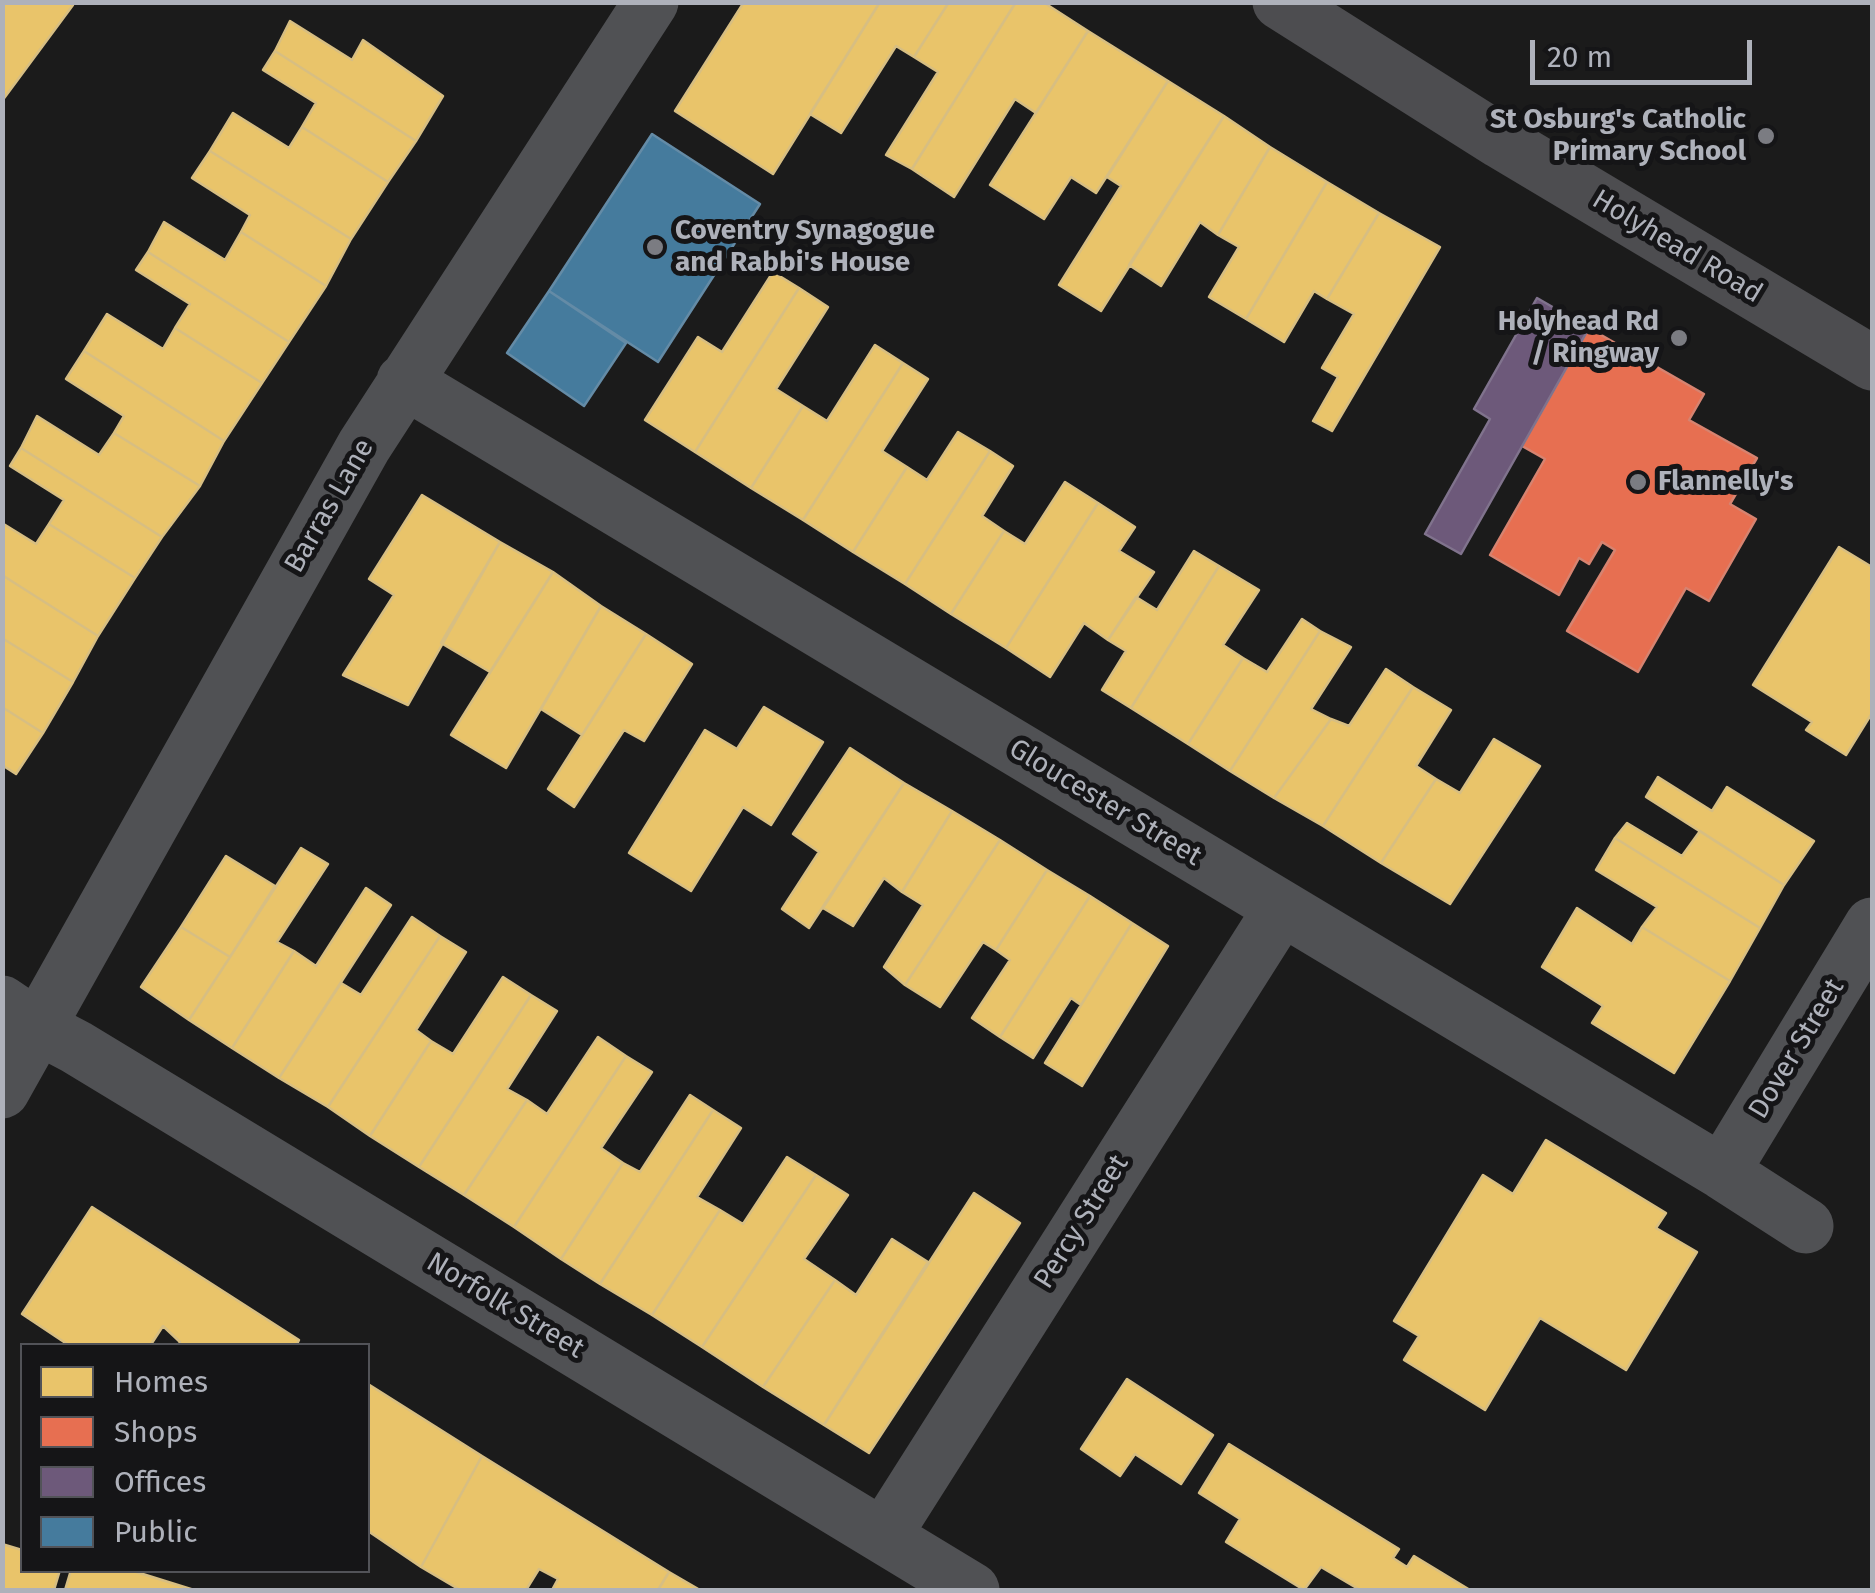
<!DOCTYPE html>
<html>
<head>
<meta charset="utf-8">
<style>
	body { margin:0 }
	#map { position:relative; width:1875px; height:1593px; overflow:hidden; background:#1b1b1b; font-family:"Fira Sans",sans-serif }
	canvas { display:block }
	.frame { position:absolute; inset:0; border:5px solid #aeb1ba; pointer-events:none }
	.legend { position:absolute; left:20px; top:1343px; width:350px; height:230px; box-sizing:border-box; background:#151517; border:2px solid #525358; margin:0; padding:12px 18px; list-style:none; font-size:30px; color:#aeb1ba }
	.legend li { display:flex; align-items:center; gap:20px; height:50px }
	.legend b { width:50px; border:2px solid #525358 }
	.scale { position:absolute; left:1530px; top:40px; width:222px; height:45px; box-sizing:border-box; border:5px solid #aeb1ba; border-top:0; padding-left:12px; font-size:30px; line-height:35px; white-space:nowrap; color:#aeb1ba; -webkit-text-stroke:8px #151517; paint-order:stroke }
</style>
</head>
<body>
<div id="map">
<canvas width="1875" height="1593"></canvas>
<div class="frame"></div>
<ul class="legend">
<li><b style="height:28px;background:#e9c46a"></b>Homes</li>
<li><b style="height:28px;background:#e76f51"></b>Shops</li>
<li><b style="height:28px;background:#6d597a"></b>Offices</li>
<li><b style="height:28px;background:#457b9d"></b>Public</li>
</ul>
<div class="scale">20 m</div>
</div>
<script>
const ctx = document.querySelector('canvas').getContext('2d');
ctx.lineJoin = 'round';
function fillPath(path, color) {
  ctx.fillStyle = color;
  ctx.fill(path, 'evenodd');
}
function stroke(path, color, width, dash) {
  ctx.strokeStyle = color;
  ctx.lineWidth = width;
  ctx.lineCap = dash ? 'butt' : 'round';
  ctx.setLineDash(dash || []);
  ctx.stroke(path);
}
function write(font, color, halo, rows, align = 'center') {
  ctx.font = font + ' "Fira Sans",sans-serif';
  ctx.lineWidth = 10;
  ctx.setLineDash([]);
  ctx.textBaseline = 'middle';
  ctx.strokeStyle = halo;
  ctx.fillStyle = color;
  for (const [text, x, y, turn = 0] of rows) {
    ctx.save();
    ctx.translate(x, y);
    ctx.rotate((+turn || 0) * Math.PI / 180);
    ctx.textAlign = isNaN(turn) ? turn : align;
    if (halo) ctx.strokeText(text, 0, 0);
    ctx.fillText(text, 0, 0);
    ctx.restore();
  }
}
const homes = new Path2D(`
	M2,2H70L73,5L2,101Z
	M744,2H880L773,174L675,111Z
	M880,2H949L914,57L896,46L841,133L810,114Z
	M949,2H1016L912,169L886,155L938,72L914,57Z
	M1016,2H1043L1088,31L1036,113L1015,99L954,197L912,169Z
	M290,21L352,60L363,40L443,96L416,141L275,51Z
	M1088,31L1168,81L1096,193L1071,177L1044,219L990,185Z
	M275,51L416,141L388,182L302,127L316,103L263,70Z
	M1168,81L1224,116L1101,311L1059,285L1121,186L1107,177Z
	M233,113L289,148L302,127L388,182L351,239L210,151Z
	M1224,116L1270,147L1218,235L1200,222L1161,286L1129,265Z
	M1270,147L1327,182L1246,319L1209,297L1239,247L1218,235Z
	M210,151L351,239L326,286L241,232L250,215L192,178Z
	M1327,182L1379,213L1327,299L1314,291L1284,342L1246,319Z
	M1379,213L1440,247L1332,431L1313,421L1338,377L1322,368L1354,314L1327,299Z
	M164,222L225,260L241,232L326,286L289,342L148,252Z
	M148,252L289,342L262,383L175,328L190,304L136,270Z
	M773,272L799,288L695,452L645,420L698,337L722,352Z
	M799,288L828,307L776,389L803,406L751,488L695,452Z
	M107,314L163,349L175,328L262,383L224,441L84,351Z
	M875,345L903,363L803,520L751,488L803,406L827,421Z
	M84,351L224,441L200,486L114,433L124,416L66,379Z
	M903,363L928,379L882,451L907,467L853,552L803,520Z
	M37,416L99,455L114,433L200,486L162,537L21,448Z
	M958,432L990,451L905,584L853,552L907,467L927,480Z
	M21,448L162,537L135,578L49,524L64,500L10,466Z
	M990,451L1013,466L982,516L1004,531L951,614L905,584Z
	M1065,482L1098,503L1006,648L951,614L1004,531L1025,544Z
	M422,495L500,542L408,705L343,675L394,595L369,579Z
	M1098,503L1135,527L1119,551L1154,572L1108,640L1084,623L1050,677L1006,648Z
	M2,523L36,544L49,524L135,578L98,636L2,575Z
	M500,542L553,572L490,672L441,643Z
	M1839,547L1872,567V713L1846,755L1806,730L1812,722L1753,685Z
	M1194,551L1219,566L1131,708L1102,690L1126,651L1108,640L1136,597L1157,610Z
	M1219,566L1259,590L1223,645L1243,658L1188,744L1131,708Z
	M553,572L601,606L506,768L451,735Z
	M2,575L98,636L73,682L2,638Z
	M601,606L646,634L582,735L541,709Z
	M1302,619L1320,631L1230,771L1188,744L1243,658L1267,672Z
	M1320,631L1351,647L1311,709L1331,719L1274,798L1230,771Z
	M646,634L692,664L644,741L624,730L574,807L548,789Z
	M2,638L73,682L43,733L2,707Z
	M1386,669L1413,687L1323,826L1274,798L1331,719L1349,726Z
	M1413,687L1451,710L1416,766L1436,779L1381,863L1323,826Z
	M2,707L43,733L16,774L2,765Z
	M764,707L823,742L771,825L743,807L691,891L629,853L705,730L737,749Z
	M1494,739L1540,766L1450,904L1381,863L1436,779L1460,793Z
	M850,748L904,783L809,928L782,909L819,852L793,834Z
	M1658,777L1712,811L1727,787L1814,841L1784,885L1646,797Z
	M904,783L952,811L902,892L884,878L853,926L823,908Z
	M952,811L1000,840L905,985L884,967L923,905L902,892Z
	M1627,823L1682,856L1700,831L1784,885L1760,928L1615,838Z
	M1615,838L1760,928L1730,981L1642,927L1657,907L1596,870Z
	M1000,840L1047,870L996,950L983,942L940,1007L905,985Z
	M301,848L328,864L277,942L294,951L232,1048L189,1020Z
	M226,856L275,886L230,957L181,927Z
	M1047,870L1090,896L1000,1037L972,1018L1010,960L996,950Z
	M366,888L391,905L279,1078L232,1048L294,951L316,966Z
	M1090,896L1132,923L1081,1005L1071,998L1033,1058L1000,1037Z
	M1577,908L1632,944L1642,927L1730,981L1674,1073L1592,1023L1603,1006L1542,967Z
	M412,917L440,936L328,1107L279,1078L341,983L361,995Z
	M1132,923L1168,946L1082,1086L1045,1063Z
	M181,927L230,957L189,1020L141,987Z
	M440,936L466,952L416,1030L431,1041L370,1136L328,1107Z
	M503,977L531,995L419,1167L370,1136L431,1041L453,1054Z
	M531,995L557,1011L507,1089L527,1100L464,1195L419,1167Z
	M598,1037L626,1056L514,1227L464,1195L527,1100L547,1114Z
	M626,1056L652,1072L601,1148L623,1163L561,1259L514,1227Z
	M690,1095L713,1110L600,1284L561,1259L623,1163L640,1172Z
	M713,1110L741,1128L697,1197L720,1210L652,1315L600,1284Z
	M1546,1140L1666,1213L1656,1228L1697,1252L1626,1370L1540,1318L1485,1410L1404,1360L1419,1336L1394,1321L1483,1175L1513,1194Z
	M787,1157L816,1175L702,1347L652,1315L720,1210L743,1224Z
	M816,1175L848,1195L804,1259L835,1280L763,1387L702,1347Z
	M974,1193L1020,1223L869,1453L824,1425Z
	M92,1207L299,1340L296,1346H178L180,1342L163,1326L150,1346H70L22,1314Z
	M892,1239L928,1262L824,1425L763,1387L835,1280L856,1295Z
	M1127,1379L1213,1435L1181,1484L1135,1454L1120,1476L1081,1449Z
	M368,1384L482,1456L421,1567L368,1531Z
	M1229,1444L1399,1549L1393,1558L1407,1567L1414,1556L1470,1590H1360L1321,1567L1304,1590L1226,1542L1240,1519L1199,1493Z
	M482,1456L669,1572L658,1590H552L558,1579L539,1569L526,1590H460L421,1567Z
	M2,1544L22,1550V1570H60L54,1590H2Z
	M71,1570H130L194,1590H65Z
	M669,1572L700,1590H658Z`);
const shops = new Path2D(`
	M1589,328L1704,394L1689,420L1757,458L1730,504L1756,519L1709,601L1686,588L1638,672L1567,631L1615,550L1602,542L1589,564L1579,558L1559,595L1490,555L1545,459L1522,446Z`);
const offices = new Path2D(`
	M1537,298L1589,328L1461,554L1425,534L1490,419L1474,409Z`);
const public = new Path2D(`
	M652,134L760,204L658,362L549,291Z
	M549,291L626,343L584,406L507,353Z`);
const minor = new Path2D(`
	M404,381L1722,1172L1806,1226
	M2,1003L36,1026L76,1047L972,1590
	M2,1091L364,446L651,2
	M1722,1172L1872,925
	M884,1535L1281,909`);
const highway = new Path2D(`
	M1280,2L1500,141L1872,363`);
const markers = [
	[1766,136,10,"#7b7c82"],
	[655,247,10,"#7b7c82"],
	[1679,338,10,"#7b7c82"],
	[1638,482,10,"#7b7c82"]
];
const poiNames = [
	["St Osburg's Catholic",1746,120],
	["Primary School",1746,152],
	["Coventry Synagogue",675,231,"left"],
	["and Rabbi's House",675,263,"left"],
	["Holyhead Rd",1659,322],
	["/ Ringway",1659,354],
	["Flannelly's",1658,482,"left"]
];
const streetNames = [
	["Holyhead Road",1677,247,31],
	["Barras Lane",330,506,-60],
	["Gloucester Street",1105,803,31],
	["Dover Street",1797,1049,-59],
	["Percy Street",1082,1222,-58],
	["Norfolk Street",505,1306,31]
];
fillPath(homes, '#e9c46a');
stroke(homes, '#d7be82', 2.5);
fillPath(shops, '#e76f51');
stroke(shops, '#d68370', 2.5);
fillPath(offices, '#6d597a');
stroke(offices, '#80738d', 2.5);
fillPath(public, '#457b9d');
stroke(public, '#648ba6', 2.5);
stroke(minor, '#505154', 55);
stroke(highway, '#4d4d50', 55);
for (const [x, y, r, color] of markers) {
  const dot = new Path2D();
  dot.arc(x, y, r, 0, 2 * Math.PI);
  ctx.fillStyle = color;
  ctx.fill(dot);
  stroke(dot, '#151517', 4);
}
write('bold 28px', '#aeb1ba', '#151517', poiNames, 'right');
write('28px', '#aeb1ba', '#151517', streetNames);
</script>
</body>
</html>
